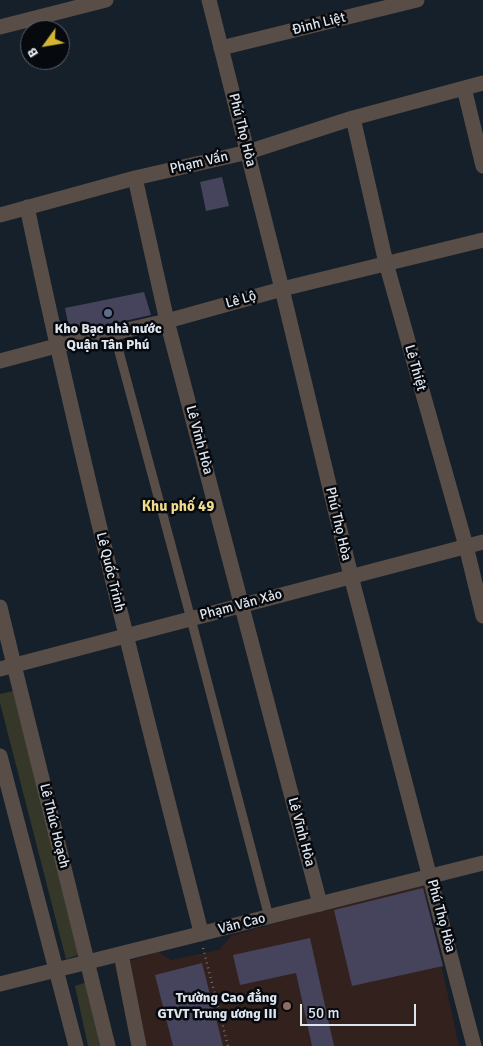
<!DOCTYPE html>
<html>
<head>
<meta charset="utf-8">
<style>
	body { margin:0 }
	#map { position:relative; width:483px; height:1046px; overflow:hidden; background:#16202b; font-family:Signika,sans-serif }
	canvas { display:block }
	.north { position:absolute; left:20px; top:20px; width:50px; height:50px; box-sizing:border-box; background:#06090e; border:1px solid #5c6167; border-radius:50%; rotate:238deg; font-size:14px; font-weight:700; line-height:20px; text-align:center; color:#dee5ed }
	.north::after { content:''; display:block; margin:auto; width:18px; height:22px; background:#d5b534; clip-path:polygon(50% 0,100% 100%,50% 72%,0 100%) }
	.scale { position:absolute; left:300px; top:1004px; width:116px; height:22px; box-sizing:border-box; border:2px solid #dee5ed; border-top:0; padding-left:6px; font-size:15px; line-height:18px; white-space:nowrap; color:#dee5ed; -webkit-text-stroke:4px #06090e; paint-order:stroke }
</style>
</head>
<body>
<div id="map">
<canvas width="483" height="1046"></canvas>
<div class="north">B</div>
<div class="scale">50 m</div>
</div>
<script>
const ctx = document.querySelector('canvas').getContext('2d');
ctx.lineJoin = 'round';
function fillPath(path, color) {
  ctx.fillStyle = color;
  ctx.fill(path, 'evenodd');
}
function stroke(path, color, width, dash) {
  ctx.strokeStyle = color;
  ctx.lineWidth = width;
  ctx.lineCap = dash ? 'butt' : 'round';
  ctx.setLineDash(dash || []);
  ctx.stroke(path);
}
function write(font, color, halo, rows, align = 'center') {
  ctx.font = font + ' Signika,sans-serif';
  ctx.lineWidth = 5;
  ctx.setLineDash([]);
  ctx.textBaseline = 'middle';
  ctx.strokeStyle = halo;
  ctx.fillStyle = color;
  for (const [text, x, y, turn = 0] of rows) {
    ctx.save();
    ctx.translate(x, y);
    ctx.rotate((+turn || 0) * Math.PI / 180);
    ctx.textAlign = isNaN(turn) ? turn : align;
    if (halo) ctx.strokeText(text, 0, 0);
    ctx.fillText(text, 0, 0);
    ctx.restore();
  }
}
const education = new Path2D(`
	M424,886L459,1046H132L115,965L159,952L171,960L219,950L231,936L333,907Z`);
const green = new Path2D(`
	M13,691L78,955L66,959L0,703V694Z
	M87,982L101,1046H88L75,986Z`);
const building = new Path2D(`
	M222,177L229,206L206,211L200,182Z
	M144,292L151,315L70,333L65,308Z
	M423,888L443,966L352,986L334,910Z
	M310,938L334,1046H312L296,973L240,985L233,955Z
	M202,963L223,1046H173L155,975Z`);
const path = new Path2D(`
	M203,948L228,1046`);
const service = new Path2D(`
	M114,333L191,619L269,917`);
const minor = new Path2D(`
	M0,27L106,0
	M221,48L417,0
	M464,88L483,166
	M353,118L386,263L466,546L483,616
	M135,178L167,321L320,904
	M27,207C78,449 139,689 200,928V934
	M0,215L135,178L248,152L353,118L483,83
	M0,361L56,346L167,321L282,289L483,240
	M0,607L14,665
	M121,954L139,1046`);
const tertiary = new Path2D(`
	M209,0L282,289L351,576L474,1046
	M14,665L108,1046
	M0,669L483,542
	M0,756L76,1046
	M0,984L483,863`);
const markers = [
	[108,313,5,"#5c6f8a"],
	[287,1006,5,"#8d6e63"]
];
const streetNames = [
	["Đinh Liệt",319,24,-14],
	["Phú Thọ Hòa",242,130,76],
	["Phạm Vấn",199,163,-13],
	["Lê Lộ",241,300,-16],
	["Lê Thiệt",415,368,74],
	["Lê Vĩnh Hòa",199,440,75],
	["Phú Thọ Hòa",338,524,77],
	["Lê Quốc Trinh",110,572,76],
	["Phạm Văn Xảo",241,605,-15],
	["Lê Thúc Hoạch",54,826,76],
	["Lê Vĩnh Hòa",301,832,75],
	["Phú Thọ Hòa",441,916,75],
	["Văn Cao",242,924,-14]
];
const poiNames = [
	["Kho Bạc nhà nước",108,329],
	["Quận Tân Phú",108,345],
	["Trường Cao đẳng",277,998,"right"],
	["GTVT Trung ương III",277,1014,"right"]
];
const neighbourhoodNames = [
	["Khu phố 49",178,507]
];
fillPath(education, '#33211e');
fillPath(green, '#353728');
fillPath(building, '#46435c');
stroke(path, '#656d77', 2.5, [1, 4]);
stroke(service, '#594e47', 9);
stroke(minor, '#594e47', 15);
stroke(tertiary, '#594e47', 15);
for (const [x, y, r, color] of markers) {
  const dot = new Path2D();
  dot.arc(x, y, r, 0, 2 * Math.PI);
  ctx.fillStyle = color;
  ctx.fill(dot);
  stroke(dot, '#06090e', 2);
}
write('14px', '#dee5ed', '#06090e', streetNames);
write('bold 14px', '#dee5ed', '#06090e', poiNames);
write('bold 15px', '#f0db8d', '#06090e', neighbourhoodNames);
</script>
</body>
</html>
